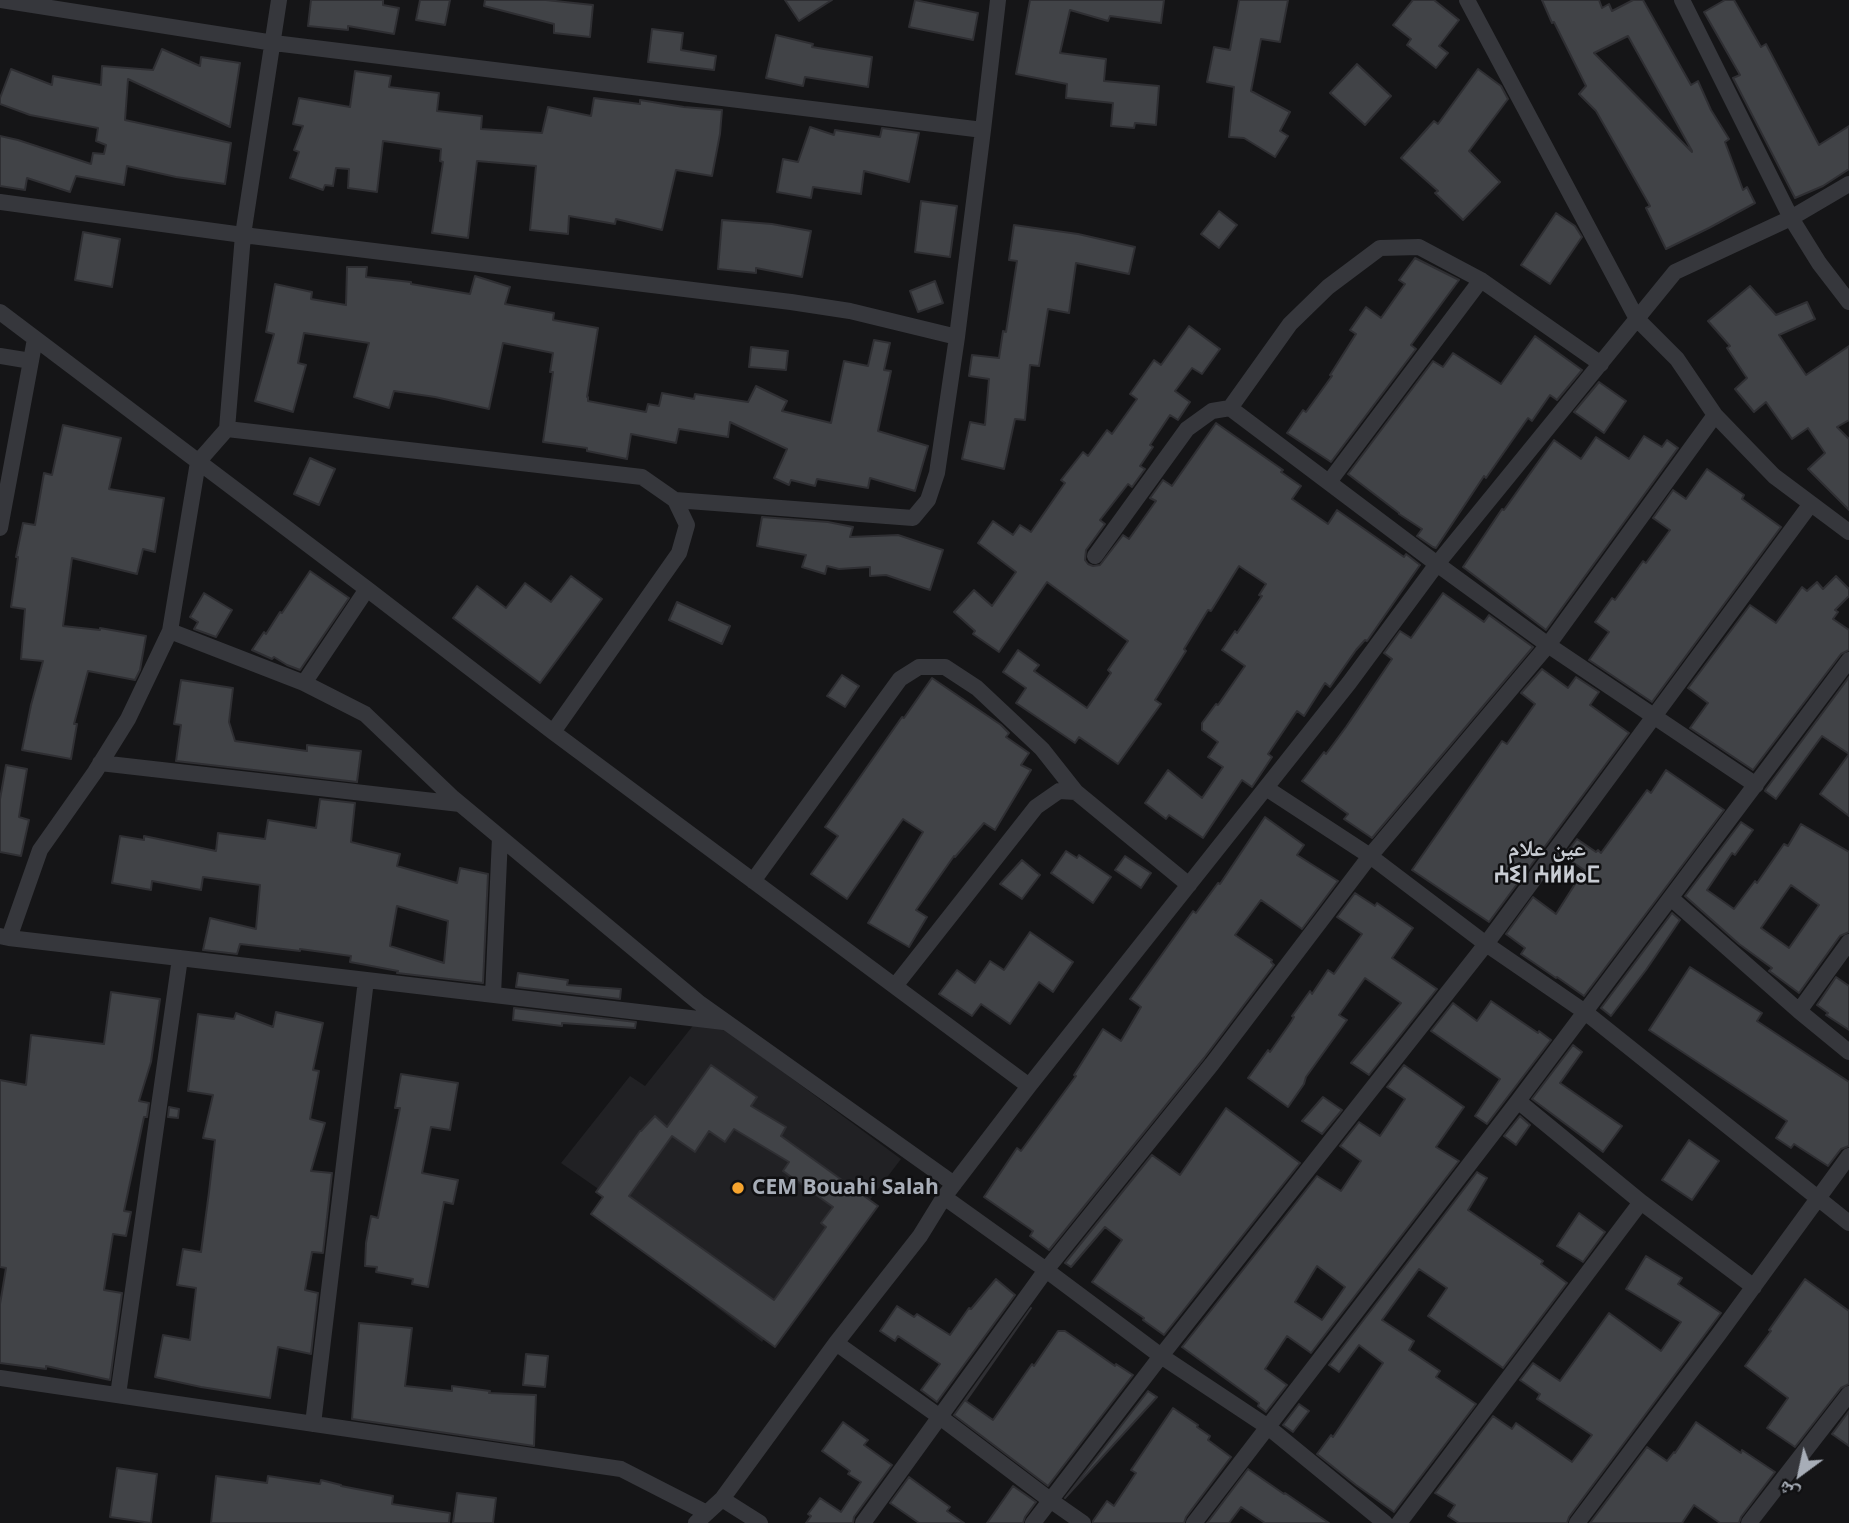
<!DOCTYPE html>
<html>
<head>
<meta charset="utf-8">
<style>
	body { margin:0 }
	#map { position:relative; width:1849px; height:1523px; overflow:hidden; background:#151517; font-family:"Open Sans","Noto Naskh Arabic",sans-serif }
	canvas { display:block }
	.north { position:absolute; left:1765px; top:1439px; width:70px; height:70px; -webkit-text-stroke:5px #101012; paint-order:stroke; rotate:213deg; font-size:19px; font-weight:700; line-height:28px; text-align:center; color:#a7adb7 }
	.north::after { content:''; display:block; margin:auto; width:24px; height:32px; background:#a7adb7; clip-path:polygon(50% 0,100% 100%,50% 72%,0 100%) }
</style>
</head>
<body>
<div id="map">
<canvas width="1849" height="1523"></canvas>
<div class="north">ش</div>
</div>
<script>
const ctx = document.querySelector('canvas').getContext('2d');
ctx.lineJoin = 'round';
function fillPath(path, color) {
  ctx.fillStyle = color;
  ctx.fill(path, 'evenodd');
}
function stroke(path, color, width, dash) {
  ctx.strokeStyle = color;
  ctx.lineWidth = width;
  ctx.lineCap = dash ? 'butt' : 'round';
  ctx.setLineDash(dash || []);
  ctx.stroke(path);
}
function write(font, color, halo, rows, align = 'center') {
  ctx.font = font + ' "Open Sans","Noto Naskh Arabic","Noto Sans Tifinagh",sans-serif';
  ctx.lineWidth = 5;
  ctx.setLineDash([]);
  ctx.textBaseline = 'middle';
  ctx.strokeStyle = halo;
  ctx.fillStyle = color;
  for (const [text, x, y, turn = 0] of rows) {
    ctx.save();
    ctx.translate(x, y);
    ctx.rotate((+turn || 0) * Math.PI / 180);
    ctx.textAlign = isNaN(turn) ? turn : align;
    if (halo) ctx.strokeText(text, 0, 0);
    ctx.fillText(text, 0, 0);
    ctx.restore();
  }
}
const built = new Path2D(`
	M703,1013L901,1159L762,1342L620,1233L633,1213L561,1163L630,1076L645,1086Z`);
const building = new Path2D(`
	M311,0H383V5L399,8L394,34L348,26V30L308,26Z
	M420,0H450L445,25L416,20Z
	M485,0H546L593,5L590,37L554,33V24L484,6Z
	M785,0H832L799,21Z
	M915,0L978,13L973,40L909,27Z
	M1030,0H1164L1161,23L1110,16L1108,21L1070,10L1060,53L1106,59L1104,81L1159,86L1156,125L1135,123L1134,128L1111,126L1113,103L1066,98L1067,84L1016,74Z
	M1239,0H1288L1280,42L1261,39L1251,91L1290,112L1280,131L1288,136L1275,157L1244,138L1229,137L1234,87L1207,82L1214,47L1230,50Z
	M1413,0H1434L1459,20L1439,46L1448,53L1436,68L1407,45L1411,39L1393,25Z
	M1542,0H1599L1602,8L1609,4L1612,11L1633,0H1643L1691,85L1698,81L1711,110L1729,139L1725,142L1743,190L1747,187L1755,203L1709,228L1666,249L1646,208L1650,206L1620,153L1596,111L1579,94L1586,86L1554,22L1552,23ZM1628,36L1692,151V152L1594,53Z
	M1725,0H1734L1761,47L1766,44L1819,145L1849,126V169L1823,186L1795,198L1733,78L1740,75L1704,12Z
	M652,29L683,33L681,50L716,56L714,70L648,62Z
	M776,35L813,44L812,47L872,57L868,87L805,77L803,86L766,78Z
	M162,49L200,66L201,57L240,63L230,127L128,79L125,120L231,143L225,184L176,177L127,166L124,185L76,176L70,192L27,178L25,190L0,186V136L18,140L91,164L93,153L104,154L106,145L96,141L98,128L30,115L0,104V98L11,69L52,85L53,76L101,85L102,66L153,70Z
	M1357,64L1391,96L1365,125L1330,93Z
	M1478,69L1501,86L1508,99L1469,151L1500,182L1463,220L1435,193L1438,191L1401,158L1434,121L1438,124Z
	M355,71L391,76L389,87L439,93L437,111L482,116L481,129L542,133L548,107L591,116L594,98L640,104V100L684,107L722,110L720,134L712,176L676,170L662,230L616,219L615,224L569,216L568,234L530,230L536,166L477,161L468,238L432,233L443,162L440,161L441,149L383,141L377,192L348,188L349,169L336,168L333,186L325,185L323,190L290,178L299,152L294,150L303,126L293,124L299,98L350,107Z
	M810,127L834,135L835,130L880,137L882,128L919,133L909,182L864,171L861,194L813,187L811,198L777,192L783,159L798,162Z
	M921,201L957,206L950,257L915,252Z
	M1219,211L1237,225L1219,248L1201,234Z
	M1556,213L1575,226L1582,237L1550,284L1521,265Z
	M722,220L772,224L811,231L802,277L756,268V273L718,269Z
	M1014,225L1078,234L1135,247L1129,274L1076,263L1069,313L1048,309L1039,366L1030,365L1025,420L1015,419L1004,469L962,459L970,422L985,425L989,379L969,376L972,355L999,358L1003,331L1006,332L1017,261L1009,260Z
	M83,232L120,239L112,287L75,280Z
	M1415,258L1459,280L1411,345L1416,349L1331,462L1287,433L1303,410L1306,412L1332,376L1330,375L1356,334L1350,330L1366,307L1381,318L1405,284L1399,280Z
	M347,267H367L366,277L411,282V284L470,294L475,276L510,287L505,304L554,313L553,320L598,328L587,397H588V401L646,412L648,404L659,406L662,393L694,399L695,394L748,402L756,386L787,401L782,411L831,423L844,361L868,366L874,340L890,343L884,370L891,371L878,431L928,446L915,491L870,478L868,488L817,479L815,486L791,480L789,485L774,478L787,449L730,422L728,437L679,429L676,443L631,434L627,459L587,451V448L543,442L553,372H550L553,353L503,343L489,409L435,397L394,391L389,408L354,397L369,343L304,333L298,363L306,365L293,412L255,401L274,334L266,332L275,284L312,292L311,299L346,305Z
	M935,281L943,303L918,312L910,291Z
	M1750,286L1776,315L1807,302L1815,319L1779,335L1806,375L1849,346V420L1837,427L1849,439V510L1808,469L1825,453L1808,428L1792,439L1766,402L1754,412L1735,389L1747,378L1727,348L1730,346L1708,321Z
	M1189,326L1220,349L1202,374L1192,368L1175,391L1190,402L1178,420L1170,415L1150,445L1153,447L1140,466L1145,469L1132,487L1128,484L1100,520L1105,524L1086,550L1085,560L1088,564L1093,566L1100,565L1123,535L1129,539L1156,501L1150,498L1163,480L1172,486L1216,423L1283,470L1281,472L1301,486L1292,499L1328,524L1337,510L1404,557L1406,554L1420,565L1367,641L1365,640L1356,650L1330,687L1325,683L1304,716L1297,711L1268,754L1272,757L1252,787L1242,780L1203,838L1169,815L1166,819L1145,803L1168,770L1202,798L1223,767L1208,757L1218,742L1202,730V723L1216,704L1218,705L1245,666L1222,650L1235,631L1237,633L1262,596L1259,595L1266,584L1239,566L1211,611L1208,610L1184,649L1186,651L1155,700L1161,704L1118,764L1079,737L1075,743L1016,703L1026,688L1003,672L1018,650L1039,665L1034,671L1087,708L1111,673L1108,670L1128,641L1047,582L999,652L973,634L975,631L954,612L974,590L992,606L1016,572L978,543L993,521L1013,535L1020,525L1031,532L1065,483L1061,480L1083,452L1088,456L1107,430L1112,434L1137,399L1130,394L1154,360L1161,365Z
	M1535,336L1582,370L1557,400L1550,395L1532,421L1528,418L1486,478L1484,476L1436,548L1433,547L1417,536L1422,529L1399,514V513L1348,474L1433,361L1443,367L1453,353L1501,384Z
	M751,347L788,351L786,370L749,367Z
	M1599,382L1626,401L1604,433L1574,412Z
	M63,425L121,438L109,489L164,498L155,552L143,549L137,574L72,558L63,626L100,630V628L146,636L140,670L135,680L88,671L74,724H77L71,759L22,750L31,705L43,661L21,659L25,609L11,607L18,557H16L23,523L35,525L44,473L52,475Z
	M1644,436L1662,447L1667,440L1678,448L1546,630L1463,567L1502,509L1504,510L1554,440L1581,459L1596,437L1629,459Z
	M310,458L335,469L319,505L294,494Z
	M1707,469L1744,495L1742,499L1781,527L1652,702L1589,660L1609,632L1595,622L1612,598L1615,600L1643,561L1646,563L1670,530L1653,518L1673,490L1686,499Z
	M762,517L828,522L853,527L850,537L898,535L943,550L930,590L886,575L870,576V567L839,569L827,566L825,574L802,567L806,555L757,546Z
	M310,571L349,598L300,670L287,665L274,657L272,659L252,650L264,632L266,634L280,612L282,613Z
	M571,576L602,599L540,683L453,618L477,586L506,608L525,583L551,602Z
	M1836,576L1849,589V596L1835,610L1838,612L1833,619L1849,630V650L1841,654L1753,770L1690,728L1708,703L1688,688L1750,605L1776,623L1802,587L1807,591L1817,582L1823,589Z
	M204,593L232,610L216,637L194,629L198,622L190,617Z
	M1443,593L1484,622L1489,615L1533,647L1372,838L1344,819L1348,814L1302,781L1324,752L1326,754L1346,727L1392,659L1384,653L1400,631L1411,638Z
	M677,602L730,626L722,644L669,620Z
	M1542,669L1568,688L1576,677L1599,692L1590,705L1629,733L1489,922L1412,870L1502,741L1507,744L1535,704L1521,693Z
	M842,675L859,686L845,707L827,696Z
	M1849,677V816L1820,794L1849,754L1822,736L1776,799L1765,791L1766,789Z
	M932,678L1001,725L1009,733L1006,737L1029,753L1021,765L1031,770L995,830L984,823L955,857L954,856L916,910L927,917L909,947L868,923L923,832L903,819L847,899L811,874L838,836L825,827L902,717L904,718Z
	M181,680L233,688L229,722L235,741L307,751V745L361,751L357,782L176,761L181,725L174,724Z
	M6,765L27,769L19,817L29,820L21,856L0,852V799Z
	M1666,770L1724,810L1584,996L1557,977L1556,978L1521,954L1525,948L1506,934L1533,897L1556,914L1584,870L1564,856L1577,839L1596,852L1598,850L1601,853L1647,790L1651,793Z
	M320,799L355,803L351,842L400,854L397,866L457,883L460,868L488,874L483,983L397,973L398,971L350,962L351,956L300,949V951L240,944L237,954L203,950L210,918L256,929L260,885L203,877L201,890L152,881L151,890L112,883L120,836L144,840V836L216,851L218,833L265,839L268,820L316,828ZM397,906L448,921L444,963L390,946Z
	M1265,817L1304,845L1297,855L1338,881L1302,929L1261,900L1235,935L1272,960L1271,962L1274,965L1204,1058L1049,1250L1030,1236L1033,1231L984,1197L1017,1148L1021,1151L1076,1076L1074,1075L1103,1029L1121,1041L1141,1007L1130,999L1193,911L1196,913L1218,883L1220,884Z
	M1741,822L1753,830L1735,855L1732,853L1707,890L1734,909L1755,881L1757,883L1784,844L1788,846L1801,824L1849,852V932L1840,936L1799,993L1772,973L1769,971L1772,968L1739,944L1685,896ZM1791,885L1819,905L1789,948L1761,928Z
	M1066,851L1077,858L1079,855L1111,877L1093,903L1051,873Z
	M1125,856L1151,873L1141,888L1115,870Z
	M1022,860L1040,875L1022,899L1000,884Z
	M1355,893L1375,906L1377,903L1413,928L1392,958L1437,989L1369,1075L1351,1063L1401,1003L1365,978L1339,1015L1347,1020L1306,1077L1304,1084L1288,1107L1248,1078L1268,1050L1270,1052L1291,1022L1294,1017L1292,1016L1310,991L1312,994L1328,970L1334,974L1362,934L1337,917Z
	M1672,913L1680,920L1646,970L1611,1016L1601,1008Z
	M1030,932L1073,962L1053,992L1039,982L1010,1024L981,1004L972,1016L939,994L957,970L975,983L990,961L1004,970Z
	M1690,967L1762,1013L1757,1021L1849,1082V1146L1841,1149L1828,1166L1794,1144L1791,1148L1776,1138L1787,1121L1649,1030Z
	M518,973L568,980L567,985L621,989L620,999L516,987Z
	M1836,977L1849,986V1030L1826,1015L1828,1013L1817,1005Z
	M111,992L160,999L151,1062L139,1101L149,1103L147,1117H144L124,1211L131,1212L126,1236L113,1234L104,1290L122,1293L110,1380L46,1366V1369L0,1363V1304L6,1268L0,1267V1080L26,1085L31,1035L104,1044Z
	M1491,1001L1538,1033L1539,1031L1551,1040L1487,1124L1475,1116L1500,1079L1431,1031L1453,1003L1477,1021Z
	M514,1008L636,1022L635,1028L562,1023V1026L513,1020Z
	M276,1012L323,1023L313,1070L319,1071L310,1119L325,1123L311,1171L332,1173L323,1253L312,1252L305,1290L318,1293L311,1354L278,1347L270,1398L201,1387L155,1377L163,1335L190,1340L196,1288L177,1285L183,1249L201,1252L209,1192L215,1140L203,1138L213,1095L188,1091L198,1014L234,1019L236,1013L273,1027Z
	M1573,1045L1582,1052L1560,1083L1622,1126L1603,1152L1532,1099Z
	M711,1065L757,1097L751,1106L786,1127L781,1136L878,1206L775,1347L591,1214L603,1197L596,1192L640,1131H641L655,1116L667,1127ZM734,1129L789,1162L783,1171L833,1207L821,1223L826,1227L774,1300L629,1196L672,1136L695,1152L709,1131L725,1142Z
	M1404,1065L1464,1107L1436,1147L1459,1161L1311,1353L1287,1336L1265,1369L1287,1385L1266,1412L1258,1406L1259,1403L1182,1347L1317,1176L1341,1191L1361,1161L1340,1146L1359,1122L1380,1136L1405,1099L1387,1087ZM1317,1266L1345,1287L1322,1320L1295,1302Z
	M401,1074L458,1083L450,1130L431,1127L422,1173L458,1180L453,1204L444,1202L428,1287L412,1284L413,1279L376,1272L377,1267L365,1266L366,1243L371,1216L378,1218L400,1108H395Z
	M1323,1097L1342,1110L1322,1134L1302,1121Z
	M169,1107L179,1109L178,1118L168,1117Z
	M1226,1108L1300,1163L1164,1335L1143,1320L1144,1318L1092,1282L1122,1240L1105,1227L1071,1267L1065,1263L1152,1155L1180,1175Z
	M1520,1116L1530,1125L1516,1145L1504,1136Z
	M1689,1140L1719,1161L1692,1200L1662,1180Z
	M1477,1172L1487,1178L1468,1210L1543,1261L1541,1264L1567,1283L1503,1368L1428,1316L1447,1288L1419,1269L1382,1320L1414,1341L1409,1350L1440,1371L1436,1377L1476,1404L1394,1512L1356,1485L1317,1454L1331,1435L1333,1437L1383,1363L1359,1345L1339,1372L1329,1365Z
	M1579,1213L1605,1232L1583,1262L1557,1246Z
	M1646,1256L1682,1278L1678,1284L1721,1313L1569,1517L1567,1523H1459L1448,1516L1455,1505L1435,1493L1493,1416L1512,1429L1516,1423L1572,1462L1592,1435L1537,1399L1540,1394L1520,1380L1533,1363L1560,1381L1609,1313L1661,1351L1681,1322L1626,1289Z
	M996,1279L1015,1295L937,1402L921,1390L940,1364L898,1336L895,1341L880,1331L897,1306L914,1317L917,1314L950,1335L969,1308L971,1309Z
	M1805,1279L1849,1311V1384L1841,1388L1795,1447L1767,1428L1788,1398L1745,1366L1771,1331L1769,1330Z
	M1031,1308L966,1401L993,1420L1032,1364L1034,1366L1058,1331H1065L1115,1366L1116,1364L1133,1375L1048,1486L954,1415Z
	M359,1323L412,1328L405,1386L452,1391V1386L490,1391L489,1393L536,1395L534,1446L352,1419Z
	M526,1354L548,1356L545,1387L523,1385Z
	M1148,1391L1157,1397L1065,1498Z
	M1299,1404L1309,1411L1293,1432L1283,1425Z
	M1173,1408L1198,1425L1197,1427L1210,1436L1208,1440L1231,1457L1186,1517L1184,1523H1093V1521L1107,1501L1114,1506L1136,1473L1131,1470Z
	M1849,1411V1446L1832,1434Z
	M843,1422L868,1440L864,1445L892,1465L854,1517L853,1523H806L811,1516L808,1514L820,1498L841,1512L861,1482L848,1474L850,1471L822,1451Z
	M1696,1422L1741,1453L1742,1450L1775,1472L1741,1517L1739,1523H1720L1694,1505L1682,1523H1590L1647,1447L1667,1461L1674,1452L1675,1453Z
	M117,1468L157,1474L151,1523L110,1517Z
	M1248,1469L1284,1494L1285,1493L1329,1523H1265L1241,1507L1229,1523H1207Z
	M216,1476L267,1483L268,1476L320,1484L321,1480L341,1485V1486L393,1496L392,1504L450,1513L449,1523H211Z
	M909,1477L950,1507L947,1511L964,1523H919L890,1503Z
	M1013,1486L1036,1502L1025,1517L1023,1523H987Z
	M457,1493L496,1498L493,1523H453Z`);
const street = new Path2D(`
	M0,0L274,43L983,130L998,0
	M1467,0L1637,319L1677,359L1715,415L1774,476L1849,532
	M1682,0L1791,218L1819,263L1849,302
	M0,202L243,235L791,302L850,311L957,337
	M0,312L367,589L553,732L1029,1086
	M0,356L31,361
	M1230,408L1290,324L1328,287L1380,248L1419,247L1481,280L1601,364
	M227,429L642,477L675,500L687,525L679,553L553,732
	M1329,482L1481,280
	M675,500L913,518L928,500L937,473L957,337L983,130
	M0,528L35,339
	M1095,556L1187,429L1212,411L1230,408L1437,564L1548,645L1756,785
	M170,631L304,683L365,714L453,798L698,1002L954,1184
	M304,683L367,589
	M100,763L460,804
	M1266,788L1370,856L1486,944L1585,1012L1849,1223
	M753,881L900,679L919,667H945L977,688L1042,749L1076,792
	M1672,899L1799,1011L1849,1052
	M0,936L9,938L40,850L95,772L128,719L170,631L198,462L227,429L243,235L279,0
	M9,938L724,1022
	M895,986L1036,807L1059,791L1076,792L1189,885
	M493,995L500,837
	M1799,1011L1849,942
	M1518,1101L1641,1202L1754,1287
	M944,1197L1046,1270L1161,1356L1268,1427L1385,1523
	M836,1343L940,1417L1050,1500L1083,1523
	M0,1378L621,1469L707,1513
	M118,1395L180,958
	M313,1424L366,980
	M722,1499L760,1523
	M696,1523L722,1499L836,1343L920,1236L944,1197L1029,1086L1349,683L1437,564L1675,272L1791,218L1849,184
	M863,1523L1046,1270L1212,1064L1370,856L1548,645L1715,415
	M1033,1523L1161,1356L1486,944L1810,505
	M1194,1523L1518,1101L1849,660
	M1399,1523L1641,1202
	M1577,1523L1719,1334L1849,1156
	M1749,1523L1849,1394`);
const markers = [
	[738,1188,7,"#f6a42e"]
];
const poiNames = [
	["CEM Bouahi Salah",752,1188]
];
const neighbourhoodNames = [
	["عين علام",1547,849],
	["ⵄⵉⵏ ⵄⵍⵍⴰⵎ",1547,875]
];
fillPath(built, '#212124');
fillPath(building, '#414347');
stroke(building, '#2f2f33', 2);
stroke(street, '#36373c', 16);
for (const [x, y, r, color] of markers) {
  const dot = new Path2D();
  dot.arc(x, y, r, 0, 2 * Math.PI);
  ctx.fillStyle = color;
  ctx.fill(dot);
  stroke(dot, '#101012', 2.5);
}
write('bold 21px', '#a7adb7', '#101012', poiNames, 'left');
write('bold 23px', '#c8ccd3', '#101012', neighbourhoodNames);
</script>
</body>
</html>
